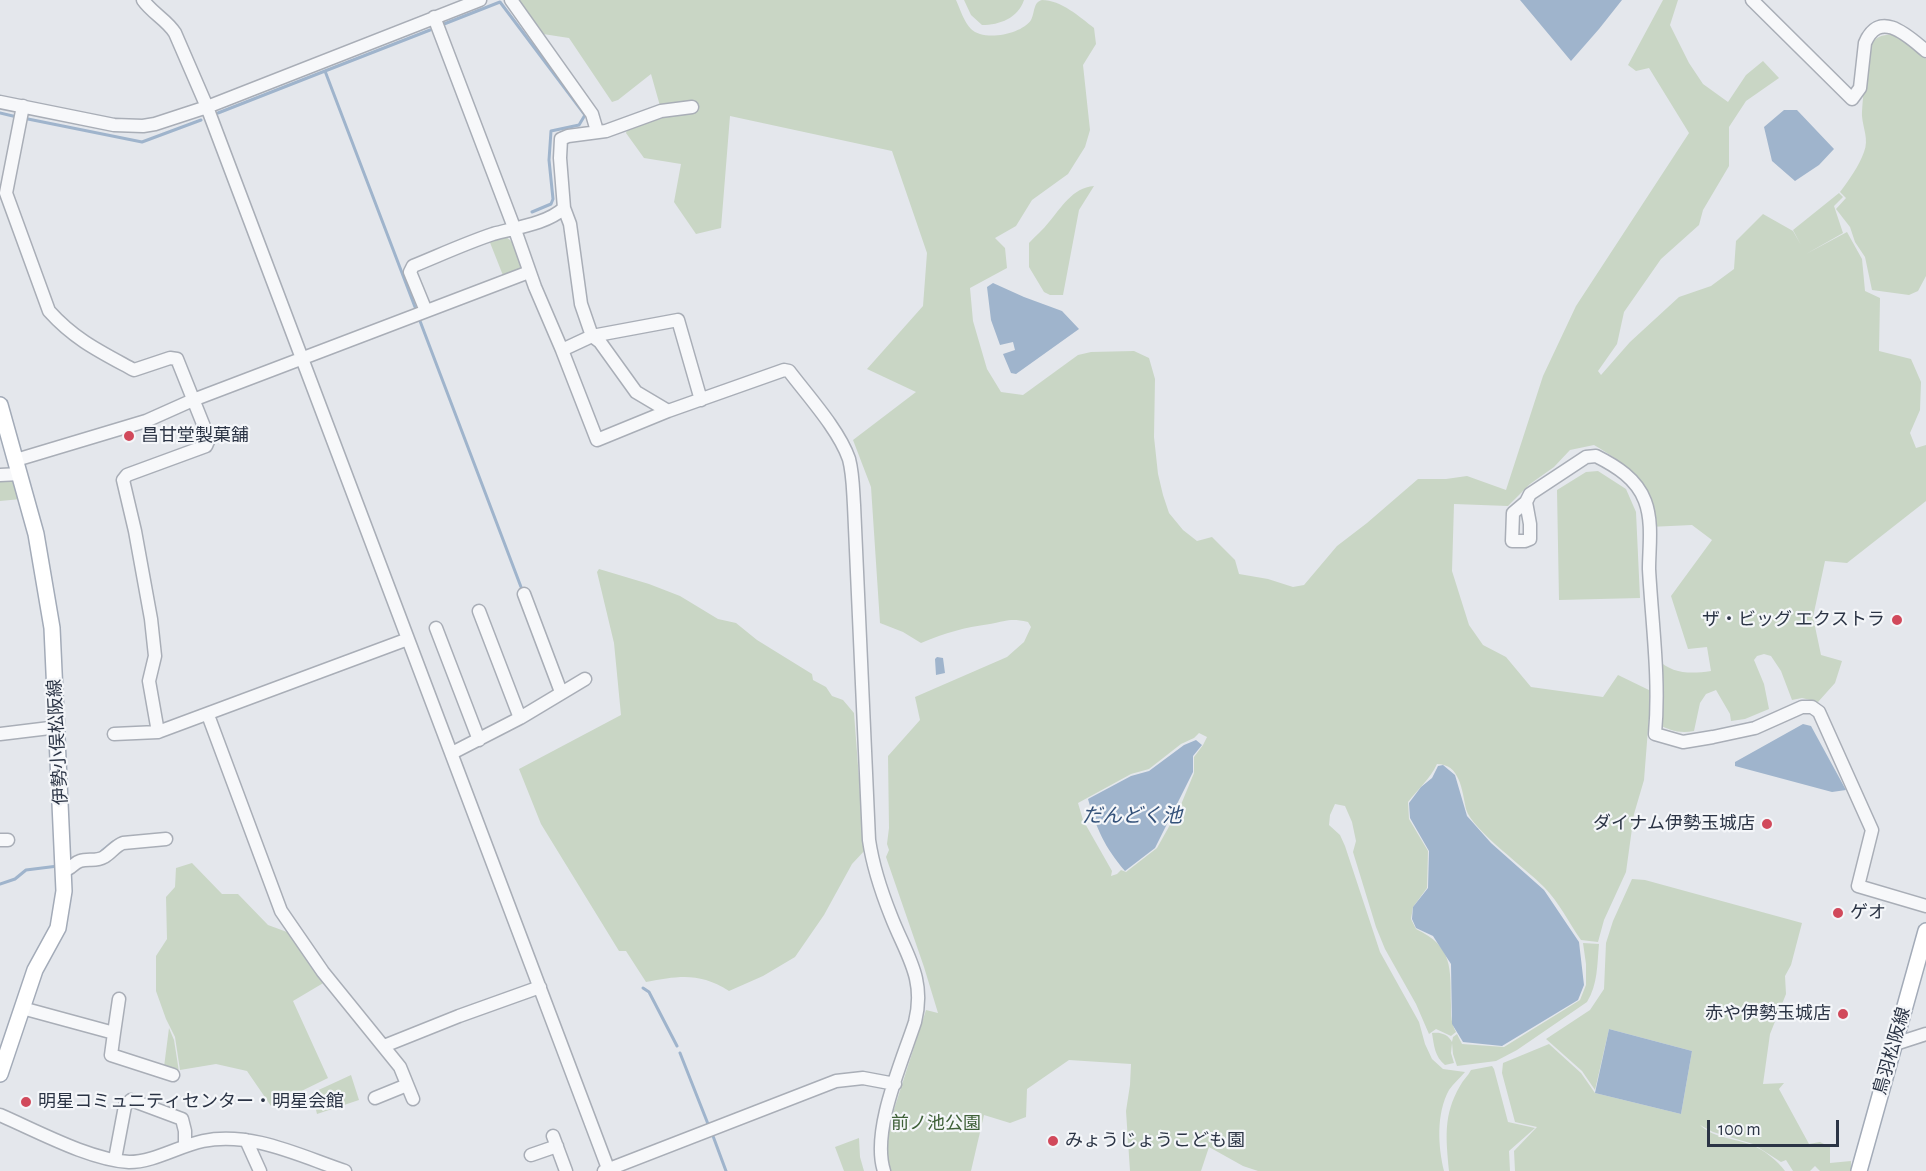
<!DOCTYPE html>
<html>
<head>
<meta charset="utf-8">
<style>
	body { margin:0 }
	#map { position:relative; width:1926px; height:1171px; overflow:hidden; background:#e4e7ec; font-family:"Alegreya Sans",sans-serif }
	canvas { display:block }
	.scale { position:absolute; left:1707px; top:1120px; width:132px; height:27px; box-sizing:border-box; border:3px solid #2b3445; border-top:0; padding-left:8px; font-size:18px; line-height:21px; white-space:nowrap; color:#2b3445; -webkit-text-stroke:4px #f4f6f9; paint-order:stroke }
</style>
</head>
<body>
<div id="map">
<canvas width="1926" height="1171"></canvas>
<div class="scale">100 m</div>
</div>
<script>
const ctx = document.querySelector('canvas').getContext('2d');
ctx.lineJoin = 'round';
function fillPath(path, color) {
  ctx.fillStyle = color;
  ctx.fill(path, 'evenodd');
}
function stroke(path, color, width, dash) {
  ctx.strokeStyle = color;
  ctx.lineWidth = width;
  ctx.lineCap = dash ? 'butt' : 'round';
  ctx.setLineDash(dash || []);
  ctx.stroke(path);
}
function write(font, color, halo, rows, align = 'center') {
  ctx.font = font + ' "Alegreya Sans","Noto Sans JP",sans-serif';
  ctx.lineWidth = 4.5;
  ctx.setLineDash([]);
  ctx.textBaseline = 'middle';
  ctx.strokeStyle = halo;
  ctx.fillStyle = color;
  for (const [text, x, y, turn = 0] of rows) {
    ctx.save();
    ctx.translate(x, y);
    ctx.rotate((+turn || 0) * Math.PI / 180);
    ctx.textAlign = isNaN(turn) ? turn : align;
    if (halo) ctx.strokeText(text, 0, 0);
    ctx.fillText(text, 0, 0);
    ctx.restore();
  }
}
const green = new Path2D(`
	M517,0H956C960,9 964,22 971,29C984,42 1022,34 1031,20C1035,13 1033,2 1042,0C1061,0 1080,17 1094,28L1096,44L1083,65L1090,130L1085,147L1068,174L1032,200L1016,226L995,238L1005,248L1007,268L970,288L973,321L987,369L1001,392L1023,395L1078,355L1091,352L1134,351L1149,358L1155,379L1154,437L1158,474L1163,495L1169,513L1183,530L1197,541L1212,537L1235,560L1239,574L1268,579L1293,587L1304,585L1337,546L1367,523L1418,479H1446L1467,476L1506,490L1543,376L1576,306L1689,133L1649,68L1636,71L1628,65L1663,0H1678L1670,25L1689,63L1703,84L1728,102L1746,75L1763,61L1779,78L1746,101L1729,127V166L1703,210L1699,225L1661,259L1624,312L1617,344L1598,371L1601,375L1630,342L1679,297L1711,286L1734,269L1736,241L1763,214L1793,231L1801,245L1793,230L1839,193L1843,197L1834,206L1843,233L1806,254L1847,232L1862,259L1865,291L1880,298L1879,351L1911,359L1921,382L1920,410L1910,433L1916,448L1926,445V501L1847,563L1825,561L1813,617L1821,655L1842,661L1835,683L1818,702L1802,698L1792,700L1781,671L1771,656L1764,654L1757,656L1754,660L1764,684L1769,709L1745,719L1731,721L1730,714L1716,690L1706,694L1700,703L1694,731C1679,734 1670,730 1657,724V659C1672,674 1690,674 1711,671L1707,647L1688,649L1671,596L1712,540L1692,525L1649,527C1647,514 1647,496 1641,485C1630,466 1612,456 1594,445L1570,450L1554,467L1530,484L1508,506L1454,504L1452,571L1469,625L1483,645L1506,657L1531,687L1603,697L1618,675L1651,691L1644,780L1634,814L1626,872L1604,920L1598,942L1581,940C1569,923 1559,902 1544,887C1527,869 1472,830 1466,809C1462,790 1460,764 1437,764C1430,779 1418,789 1408,802L1409,819L1428,851L1427,888L1413,907L1411,919L1416,929C1454,947 1450,968 1451,1005C1451,1016 1451,1023 1456,1032L1451,1036L1436,1029L1429,1034L1416,1004L1385,949L1376,927L1353,852L1356,841L1352,822L1345,806L1335,804L1330,815L1329,825L1340,835L1345,846L1380,952L1419,1022L1425,1044L1432,1059L1443,1069L1465,1072C1460,1078 1453,1084 1449,1090C1436,1114 1438,1146 1444,1171H1258L1243,1166L1209,1147L1201,1171H1130L1126,1111L1130,1085L1131,1064L1069,1060L1027,1089L1026,1117L1010,1123L984,1115L971,1171H890L885,1142L888,1128L926,1010L938,1013L924,967L886,857L889,850L887,844L889,828L888,756L920,720L915,697L1007,657L1024,642L1031,627L1028,622C1010,618 1007,621 990,624C963,628 947,632 921,643L903,632L880,623L871,487L853,440L916,392L867,369L923,306L927,253L892,151L730,116L721,228L696,234L674,202L681,164L644,158L626,133L628,127L662,113L651,74L618,100L612,102L569,38L543,34ZM1199,733L1207,737L1203,745L1194,757V773L1180,807L1157,848L1126,872L1121,870L1117,874L1111,876L1112,871L1083,820L1078,803L1131,774L1149,769L1181,744L1194,738Z
	M964,0H1024C1018,18 1000,25 982,25L971,15Z
	M1894,34L1926,59V276L1918,291L1909,295L1872,290L1865,257L1855,242L1850,227L1836,209L1846,198L1840,192C1849,180 1859,166 1864,152C1869,139 1863,129 1862,116C1862,104 1867,51 1873,42C1878,35 1885,35 1894,34Z
	M1094,186L1079,210L1063,295H1050L1044,292L1029,267V243C1035,236 1043,230 1049,222C1062,207 1072,188 1094,186Z
	M505,236L515,244L523,264L520,272L504,278L489,240Z
	M1598,471L1626,489L1636,512L1640,598L1559,600L1557,490L1586,472Z
	M16,478L21,499L0,501V479Z
	M599,569L649,584L680,596L718,619L736,623L757,640L812,674L813,680L826,687L832,696L843,700L854,713L864,845L866,849L852,864L824,915L795,957L763,976L729,991C699,972 679,976 646,982L626,951H619L541,824L519,769L621,715L614,643L597,572Z
	M192,863L222,894H238L268,925L287,932L325,982L293,1001L328,1078L271,1106L247,1071L216,1064L180,1070L175,1037L166,1019L156,991V956L167,939L166,897L175,887L176,868Z
	M1632,879L1645,880L1802,923L1791,965L1785,976L1786,994L1770,1034L1763,1084L1784,1083L1779,1089L1809,1144L1820,1142L1830,1147V1163L1851,1161V1171H1820L1815,1166L1810,1171H1793L1786,1160L1781,1162L1753,1144L1713,1132L1700,1125C1713,1138 1734,1138 1752,1145C1764,1150 1778,1161 1785,1171H1515L1514,1151L1537,1127L1515,1122L1502,1073L1503,1063L1549,1044L1581,1073L1595,1093L1681,1114L1692,1051L1609,1029L1595,1090L1582,1071L1546,1039L1590,1010L1604,989L1606,943L1613,921Z
	M1583,943L1599,944C1597,965 1598,984 1587,1002L1517,1050L1496,1061L1457,1066L1453,1054L1452,1043L1451,1053L1454,1063L1445,1065C1435,1057 1434,1046 1432,1033C1440,1032 1448,1034 1452,1042L1453,1037L1457,1034L1462,1044L1504,1047L1580,1000L1586,985V964Z
	M169,1028L174,1040L179,1072L164,1067Z
	M1492,1066L1494,1069L1508,1122L1535,1128L1509,1151L1510,1171H1449C1446,1138 1443,1115 1460,1086C1463,1080 1468,1076 1471,1070Z
	M351,1075L359,1100L317,1114L312,1093Z
	M859,1138L860,1157L864,1171H844L835,1147Z`);
const water = new Path2D(`
	M1520,0H1622L1599,29L1571,61Z
	M1784,110H1797L1834,149L1819,165L1795,181L1772,161L1764,127Z
	M993,283L1024,297L1062,311L1079,329L1016,374L1011,373L1003,354L1015,350L1013,342L1000,345L991,320L987,287Z
	M937,657L943,658L945,673L936,675L935,659Z
	M1803,724L1811,726L1846,790L1832,792L1735,766V762Z
	M1196,740L1202,745L1193,756V772L1155,848L1125,871C1104,846 1097,830 1088,799L1131,776L1149,771L1184,745Z
	M1443,765L1455,775L1467,816L1491,843L1544,890L1579,942L1584,985L1578,1000L1502,1046L1463,1042L1452,1024L1451,964L1433,936L1416,928L1412,919L1413,907L1428,888L1429,851L1410,818L1409,803L1421,787L1432,778L1438,766Z
	M1609,1029L1692,1051L1681,1114L1595,1093Z`);
const stream = new Path2D(`
	M444,24L500,2L585,115L579,125L551,131L549,160L553,199L551,204L532,212
	M325,71L430,30
	M0,113L17,117
	M218,113L325,71L415,307
	M23,118L142,142L201,120
	M420,321L521,587
	M102,851L113,842
	M0,884L15,879L26,870L58,866
	M643,988L649,992L677,1046
	M680,1053L708,1124
	M713,1136L726,1171`);
const minor = new Path2D(`
	M143,0C152,13 167,20 175,33L207,107L609,1171
	M511,0L592,114L597,131
	M1752,0L1852,99L1860,88L1865,43C1880,8 1909,37 1926,51
	M434,17L515,230L535,287L562,350L597,440L668,411L784,370L789,371C808,396 839,430 849,459C853,474 853,490 854,505L869,840C873,867 881,891 891,916C906,955 926,978 915,1022C902,1062 871,1131 884,1171
	M0,102L114,125L143,126L155,124L207,107L480,0
	M23,106L6,193L49,311C75,340 101,352 134,370L170,358L177,359L209,439L206,446L127,475L123,480L135,531L151,619L155,656L149,681L158,732
	M564,208L570,224L581,304L592,336L600,342L636,392L668,411
	M426,311L410,272L413,266C440,255 466,243 493,234C514,228 547,224 564,208L560,158L561,139L568,136L606,131L661,111L692,107
	M562,350L592,336L678,320L701,400
	M16,460L146,421L193,400L529,272
	M0,475L20,474
	M1526,502L1530,524V539L1525,541H1512L1513,513L1526,502L1530,494L1586,457L1596,456C1616,466 1637,479 1645,501C1653,522 1649,548 1649,569C1652,624 1660,679 1655,734L1683,742L1713,737L1755,728L1802,707H1812L1819,712L1872,830L1858,886L1926,906
	M524,594L561,692
	M479,611L520,718
	M436,628L479,740
	M208,715L281,911L323,972L400,1067L413,1099
	M0,734L58,727
	M114,734L158,732L408,639
	M452,753L520,718L585,679
	M0,840H8
	M64,870C72,869 73,863 80,861C88,858 96,862 104,857C111,853 115,846 123,843L166,839
	M22,1008L114,1033L111,1055L173,1075
	M114,1033L119,999
	M1895,1044L1926,1034
	M384,1046L459,1016L540,987
	M375,1098L407,1085
	M0,1115C37,1131 90,1160 129,1162C154,1162 179,1146 203,1141C251,1131 300,1156 345,1171
	M553,1136L566,1171
	M246,1140L260,1171
	M531,1155L557,1146
	M115,1159L125,1106L131,1100L182,1119L185,1131V1146
	M604,1171L836,1081L863,1078L895,1084`);
const major = new Path2D(`
	M0,405L36,534L52,628L64,891L58,928L35,970L0,1074
	M1859,1171L1926,931`);
const markers = [
	[129,436,6,"#d1495b"],
	[1897,620,6,"#d1495b"],
	[1767,824,6,"#d1495b"],
	[1838,913,6,"#d1495b"],
	[1843,1014,6,"#d1495b"],
	[26,1102,6,"#d1495b"],
	[1053,1141,6,"#d1495b"]
];
const poiNames = [
	["昌甘堂製菓舗",141,436],
	["ザ・ビッグ エクストラ",1885,620,"right"],
	["ダイナム伊勢玉城店",1755,824,"right"],
	["ゲオ",1850,913],
	["赤や伊勢玉城店",1831,1014,"right"],
	["明星コミュニティセンター・明星会館",38,1102],
	["みょうじょうこども園",1065,1141]
];
const streetNames = [
	["伊勢小俣松阪線",58,742,-93],
	["鳥羽松阪線",1892,1051,-74]
];
const parkNames = [
	["前ノ池公園",936,1124]
];
const waterNames = [
	["だんどく池",1132,816]
];
fillPath(green, '#c9d6c5');
fillPath(water, '#9fb4cc');
stroke(stream, '#9fb4cc', 3);
stroke(minor, '#a9aeb7', 15);
stroke(major, '#a3abb8', 18);
stroke(minor, '#f7f8fa', 12);
stroke(major, '#fff', 15);
for (const [x, y, r, color] of markers) {
  const dot = new Path2D();
  dot.arc(x, y, r, 0, 2 * Math.PI);
  ctx.fillStyle = color;
  ctx.fill(dot);
  stroke(dot, '#f4f6f9', 2);
}
write('18px', '#2b3445', '#f4f6f9', poiNames, 'left');
write('18px', '#2b3445', '#f4f6f9', streetNames);
write('18px', '#3f6138', '#f4f6f9', parkNames);
write('italic 20px', '#34527a', '#f4f6f9', waterNames);
</script>
</body>
</html>
